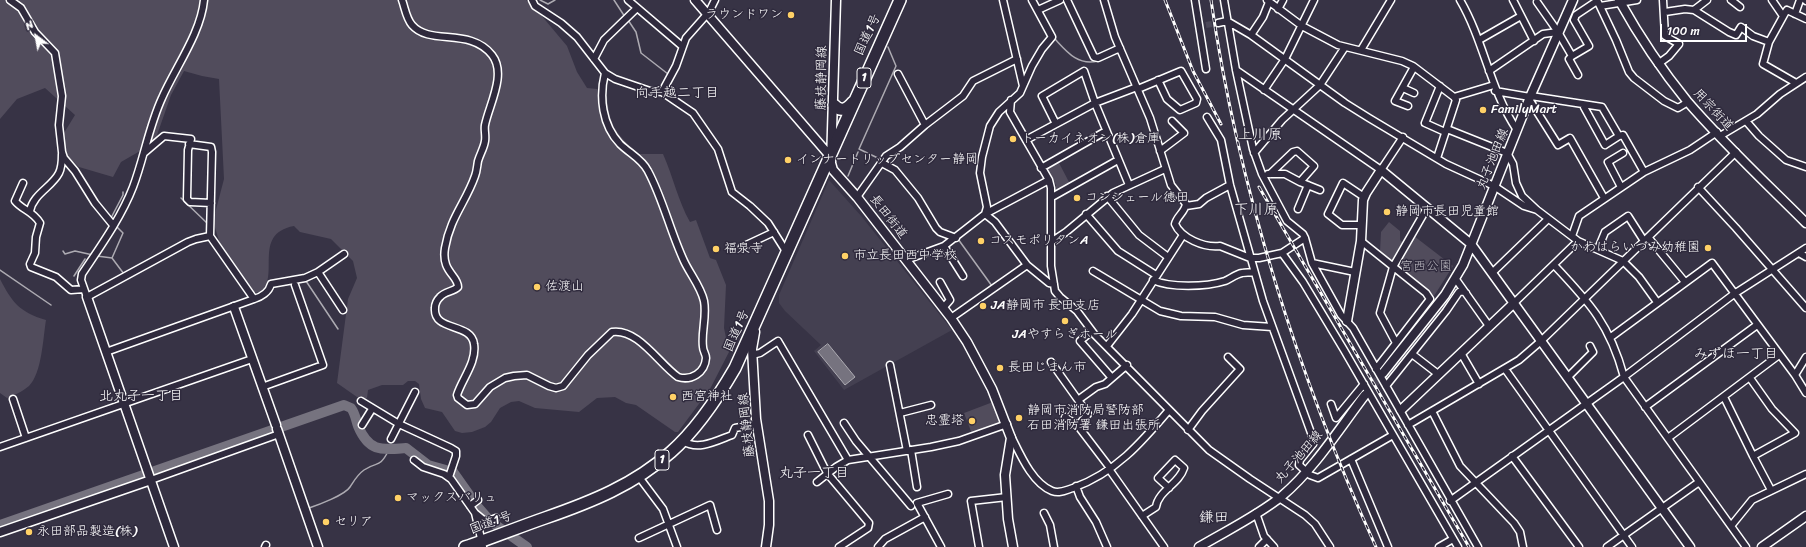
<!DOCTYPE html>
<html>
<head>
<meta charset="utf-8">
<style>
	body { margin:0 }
	#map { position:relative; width:1806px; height:547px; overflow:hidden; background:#373345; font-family:Sriracha,sans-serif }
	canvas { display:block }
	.north { position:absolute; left:16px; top:16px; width:40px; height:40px; -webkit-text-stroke:3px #2f2a3d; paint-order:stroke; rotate:328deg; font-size:11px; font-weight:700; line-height:16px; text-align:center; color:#fff }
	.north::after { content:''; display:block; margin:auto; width:14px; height:18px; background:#fff; clip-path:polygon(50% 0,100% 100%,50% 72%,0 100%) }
	.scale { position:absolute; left:1660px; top:24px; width:87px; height:18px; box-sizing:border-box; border:2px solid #fff; border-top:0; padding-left:5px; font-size:12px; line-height:14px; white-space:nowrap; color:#fff; -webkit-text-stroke:3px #2f2a3d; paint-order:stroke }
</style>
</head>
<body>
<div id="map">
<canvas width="1806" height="547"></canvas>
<div class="north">N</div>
<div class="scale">100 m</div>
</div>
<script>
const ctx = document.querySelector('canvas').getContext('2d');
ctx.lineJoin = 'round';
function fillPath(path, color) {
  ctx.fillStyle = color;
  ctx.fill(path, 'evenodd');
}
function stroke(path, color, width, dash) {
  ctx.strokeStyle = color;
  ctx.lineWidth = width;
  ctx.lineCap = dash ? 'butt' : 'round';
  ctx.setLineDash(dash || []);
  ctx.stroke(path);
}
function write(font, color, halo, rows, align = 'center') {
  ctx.font = font + ' Sriracha,"Klee One",sans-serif';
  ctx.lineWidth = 3;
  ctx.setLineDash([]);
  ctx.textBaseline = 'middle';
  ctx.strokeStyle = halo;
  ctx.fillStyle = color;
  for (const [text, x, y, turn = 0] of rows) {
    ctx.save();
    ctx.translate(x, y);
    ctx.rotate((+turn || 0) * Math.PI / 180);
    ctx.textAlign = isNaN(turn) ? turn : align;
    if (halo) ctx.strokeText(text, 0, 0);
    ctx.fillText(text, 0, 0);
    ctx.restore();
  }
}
const built = new Path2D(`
	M829,180L862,217L952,330L844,390L814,351L821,345L785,311L779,303V295Z`);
const green = new Path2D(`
	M0,0H526L541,15L567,46L577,72L587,88L597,89L607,96C609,126 617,135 639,154H663C673,176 678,201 690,222L696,220L710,258L716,260L726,285L724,328L729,352L710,389L678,432H675L636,405L626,403L615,397L597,398L579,412L535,408L519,401L511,402L500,408L491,422L485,427L472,432L462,433L455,431L442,412L425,408L421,399L419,384L415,381H408L403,385H382L368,390L367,398L363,400L357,397L337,383L348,299L357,278L353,261L331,239L300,232L294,226C250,234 283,280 258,293L254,292L220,244L213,221L224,179L219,79L202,76L184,71L171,95L156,138L147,147L121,162L113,177L79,167L68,157L65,149L64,133L75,115L45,88L17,99L0,119Z
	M1058,161L1070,184L1060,190L1056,189V185L1046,169Z
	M1389,222L1400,231V240L1404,244L1392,262L1380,252L1381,232Z
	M1414,236L1453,266L1434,296L1396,266Z
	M0,279C12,302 19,312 46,320C43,338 42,373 29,386C22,392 14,395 7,398L0,393Z
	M993,402L1002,423L972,434L964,413Z`);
const water = new Path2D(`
	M828,344L855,377L845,385L818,352Z`);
const stream = new Path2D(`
	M540,0L548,4L555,0
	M614,0L625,17
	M19,2L23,7
	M628,20L636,32L641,53L668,74
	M1055,39C1067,52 1078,66 1098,61
	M882,160L859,149L896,66L888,47
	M848,176L858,152
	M181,198L208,224
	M99,203L111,218L123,195V192
	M116,226L123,233L112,258L124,274
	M958,239L992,286
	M63,251L65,254L75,251L93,255
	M97,256L112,258
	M0,270L51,305
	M74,276L85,259
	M304,281H306L338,329
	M309,508C318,505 345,495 350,487C354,481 357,475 364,470C379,460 378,470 389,450`);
const river = new Path2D(`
	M0,525L344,405L351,408C355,413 356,420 358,426C369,452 381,450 406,448L428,465L453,472L477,506L490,521L527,547`);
const streetTunnel = new Path2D(`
	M1206,25L1218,23`);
const secondaryTunnel = new Path2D(`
	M1365,395L1383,373`);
const street = new Path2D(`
	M10,0L21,8L35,32L55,53L62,96L59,125L62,152L64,158L75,171L95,203L113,225
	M204,0C201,33 175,68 162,98C149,126 144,158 133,187C121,218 100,247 82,274L81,280L87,297L188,242L196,239L210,236
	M402,0C405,8 406,18 412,25C430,46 470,27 492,55C507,74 489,105 485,125C484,130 486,135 485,141C484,148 480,154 478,161C477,166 477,171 475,176C466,202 450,218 445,248C441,272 458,275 458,287C453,292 445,291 440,297C437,300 435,303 435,308C433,332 471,322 474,344C477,362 462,379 457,395L458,398L467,405L475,404L490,387L505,378L514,376L527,375L549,386L556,388L563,386L588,355L612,332C638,328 659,364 678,377C691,381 705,373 706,358C706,354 703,351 703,347C701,332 707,317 704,301C701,287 690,274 684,261C670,231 663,199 648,171C642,159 629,153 620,144C602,125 599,97 605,73
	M532,0L535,6L561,23L577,37L605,73L615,79L650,91L662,92L693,113L718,149L732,192L750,206L768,223L787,253
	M628,0L682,46
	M1003,0L1023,86
	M1032,0L1052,37L1042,49L1032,66L1020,93L999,112L990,126L982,157L980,173L987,207L985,214L995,222L1027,265L1049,283L1054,284
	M1067,0L1094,57L1098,58L1120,48
	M1104,0L1115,37L1150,118L1171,185L1186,204C1185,212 1177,216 1175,224C1181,238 1204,248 1220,246L1250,258H1259L1282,253L1305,238
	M1195,0L1206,69
	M1224,0L1236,70L1253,149L1262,174L1287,221L1303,234L1305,238L1312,263L1355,272
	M1267,0L1302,26L1338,45L1402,61L1413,66L1454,97L1456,100L1437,158
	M1460,0C1484,41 1490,90 1517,130
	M1513,0L1534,41
	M1597,0L1616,40L1629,72L1634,78L1664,101L1678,108L1688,102
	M1731,0L1740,7
	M1772,0L1783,16
	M1805,0L1806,1
	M1537,2L1558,32
	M1600,6L1637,0
	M1278,9L1283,0
	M1038,10L1060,0
	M1694,10L1707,0
	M1665,12L1685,9L1694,10L1729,32L1736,35L1741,27L1753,36L1769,42
	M1795,14L1800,0
	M1218,23L1227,21L1251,35L1345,103L1369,118L1446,164L1494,186L1524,206L1537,210
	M1251,35L1263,17L1269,2
	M1479,40L1521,16
	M1361,50L1391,0
	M1572,56L1589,46L1574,20L1576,15L1597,1
	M594,59L604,40L637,8
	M1658,64L1669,56L1679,44L1665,36L1663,0
	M1236,70L1381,170L1403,137
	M1489,71L1543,34L1558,32L1572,56L1569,59L1578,75
	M898,74L925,125
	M1796,83L1763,64L1769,42L1785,13L1787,10L1806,19
	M1440,86L1425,123L1445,132
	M1403,88L1414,93
	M1138,89L1181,71L1197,99L1196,103L1180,110L1167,99L1158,80
	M1264,90L1285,59L1314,0
	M1495,91L1530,97
	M662,92L676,66L686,38L709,12L715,0
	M1531,96L1602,107L1619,136L1623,135L1644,172
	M1454,97L1494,85
	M1529,99L1558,145L1570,138L1604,198
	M1011,100L1010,112L1049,180L1051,188V266L1055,291L1060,297L1077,311L1095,335L1209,450L1250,479L1305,515L1315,524L1330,547
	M1408,106L1395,101L1414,67
	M1584,107L1605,145L1619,136
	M1207,117L1221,140L1230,185L1263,301L1314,441L1313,444L1300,460L1299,465L1310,475L1318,478L1393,435
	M1746,121L1759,136L1786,160L1806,167
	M1056,124L1042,96L1084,71L1095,103L1129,185
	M1447,129L1507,153L1513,164L1516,183L1522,196L1537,210L1578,241L1623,261L1639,277L1657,302
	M1720,136L1757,114L1780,94L1806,77
	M1026,140L1095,103L1137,87
	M189,144L211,147L212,152L210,236L254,299C261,297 269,292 271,284L305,278L318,272L343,310
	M1160,151L1184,133L1172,121
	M144,153L164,136L191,139L188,150L187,199L190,202L211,203
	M1254,153L1282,120L1320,85L1345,47
	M882,163L895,170L918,198L936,228L940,232L956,238
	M1041,168L1106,131
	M1268,174H1285L1300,182L1320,190
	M1270,174L1293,152L1297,151L1314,166L1300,182
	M23,183L15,201C22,210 33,211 40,223L36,237L35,253L30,264L31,267L56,277L71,290L84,289
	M1621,187L1608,162L1623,153
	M1698,187L1736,228L1806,308
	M1107,196L1139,235L1168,257
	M857,197L886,156L900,147L925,125L963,96L973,81L1017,59
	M1052,197L1118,160
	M1186,206L1199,204L1206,198L1230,185
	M1298,209L1308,185
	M30,211C33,194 52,187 59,173C62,167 62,160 62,154
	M1086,214L1118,251L1156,275
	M1362,225H1342L1328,214L1343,183L1364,197
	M1572,236L1579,216L1644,172L1690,150L1717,132
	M1648,237L1685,282
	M1361,241L1426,293L1430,299L1376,369
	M1051,242L1066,232L1113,193L1165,169
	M944,246L963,276
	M742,247L774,232
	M1598,249L1605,232L1628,216L1644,241
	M1282,253L1303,282L1344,350L1458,547
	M1799,253L1806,257
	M906,260L944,246L985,214L1049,180
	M1312,263L1341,315L1353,328L1478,547
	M1554,265C1590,303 1610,325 1624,377L1746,547
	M1093,271L1160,311L1181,316L1215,317L1243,325L1272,327
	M318,272L344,254
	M1492,273L1548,219
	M1455,278L1489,326
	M1153,280C1170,288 1206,287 1225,281C1230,279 1236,274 1242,273C1246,272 1250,273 1254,272
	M940,282L950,300L943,308
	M1514,303L1578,241
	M951,318L1027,265
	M1092,331L1080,341L1112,378
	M1611,337L1712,263L1795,375L1806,393
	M1396,343L1380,313L1393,267L1427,208
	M1107,346L1132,314L1183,235
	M106,352L254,299
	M1461,353L1479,384
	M1412,354L1438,374
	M752,355L760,353L778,341L848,460
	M1051,362L1088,414L1078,426
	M890,365L907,451
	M1505,369L1632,547
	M1795,375L1806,357
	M1568,377L1593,352L1590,346
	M1386,386L1446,311L1459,292L1463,291L1466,293
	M262,387L323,365L295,285
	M1724,397L1753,456L1795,433L1772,409L1750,378
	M13,399L26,438
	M1078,400L1096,387L1105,384L1127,365
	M361,401L399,424L451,448L456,451V456L449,477
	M1331,404L1336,418L1364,384
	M1645,407L1757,325
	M1432,411L1460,466L1514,523L1520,532L1523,547
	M900,413L931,405
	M1065,417L1078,426L1110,468
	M844,423L856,441L911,506
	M362,425L372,409
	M1408,425L1519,360L1541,341L1736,152
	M1188,430L1202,411L1240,369L1228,357
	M808,435L827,473L869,523L868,528L839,547
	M1011,436C1020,454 1032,483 1052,491C1060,494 1066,490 1073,488C1115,473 1141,443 1169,410
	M1668,438L1779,355
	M391,439L415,392
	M683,441C698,451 716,441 732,435L735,428L757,424
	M0,447L252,359
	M911,450L917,487
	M1512,456L1579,547
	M1753,456L1771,490
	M1351,459L1388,547
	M414,460L423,467L444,474L451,479L475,513L483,547
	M1109,469L1164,547
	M639,477L663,509L677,547
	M151,480L279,434
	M817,482L836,467L848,460L931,447L959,441L1007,424
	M1076,486L1080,497L1096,522L1107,547
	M1450,501L1621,379L1734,294L1806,248
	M470,506L478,500
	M475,513L486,522L496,518
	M1044,513L1050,525L1054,547
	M1256,513L1264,536L1274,547
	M1142,516L1156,507C1158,491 1179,484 1184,468L1175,460L1158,478L1169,488
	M1731,526L1752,500L1806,474
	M639,538L710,505L717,530
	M265,547L266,545
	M878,547L885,539L925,517
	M941,547L917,503L948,494
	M979,547L971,501L1007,497
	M1259,547L1267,539
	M1439,547L1453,539
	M1607,547L1699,482`);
const secondary = new Path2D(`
	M695,0L830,156
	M836,0L831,163L833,170L857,197L951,318L967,342L992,389L1011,438L1005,475L1008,519L1013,547
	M1619,0C1639,36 1661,69 1687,101C1724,144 1766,183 1806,223
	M87,297L174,547
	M234,307L276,425
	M1347,321L1361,241L1363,200L1366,193L1381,170L1471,244L1690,547
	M755,332L752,349L756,419L769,501V525L766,547
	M1383,373L1445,295L1463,265L1530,97L1573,0
	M1401,410L1514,303
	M277,429L318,547
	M0,532L151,480
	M1199,547C1226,531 1257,516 1282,496C1315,468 1339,429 1365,395
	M1762,547L1806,516`);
const highway = new Path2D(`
	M834,105C841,112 846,110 853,102
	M465,547C492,538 519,527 545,518C591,502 634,485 671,452C697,429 717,399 735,368L900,0`);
const rail = new Path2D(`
	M1165,0L1193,71L1221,124
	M1211,0C1238,186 1298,376 1376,547
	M1259,187L1469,547`);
const markers = [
	[791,15,4,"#ffd166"],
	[1483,110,4,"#ffd166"],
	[1013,139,4,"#ffd166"],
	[788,160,4,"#ffd166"],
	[1077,198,4,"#ffd166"],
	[1387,212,4,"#ffd166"],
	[981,241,4,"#ffd166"],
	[1708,248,4,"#ffd166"],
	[716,249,4,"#ffd166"],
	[845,256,4,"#ffd166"],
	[537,287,4,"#ffd166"],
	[983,306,4,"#ffd166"],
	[1065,321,4,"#ffd166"],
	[1000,368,4,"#ffd166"],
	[673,397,4,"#ffd166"],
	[1019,418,4,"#ffd166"],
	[972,421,4,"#ffd166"],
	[398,498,4,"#ffd166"],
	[326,522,4,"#ffd166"],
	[29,532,4,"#ffd166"]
];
const shields = [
	[864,78,14],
	[662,460,14]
];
const shieldNames = [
	["1",864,78],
	["1",662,460]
];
const poiNames = [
	["ラウンドワン",783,15,"right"],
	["FamilyMart",1491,110],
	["トーカイネオン(株)倉庫",1021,139],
	["インナートリップセンター静岡",796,160],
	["コンシェール徳田",1085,198],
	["静岡市長田児童館",1395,212],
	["コスモポリタンA",989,241],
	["かわはらいづみ幼稚園",1700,248,"right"],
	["福泉寺",724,249],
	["市立長田西中学校",853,256],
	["佐渡山",545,287],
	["JA静岡市 長田支店",991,306],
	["JAやすらぎホール",1065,335,"center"],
	["長田じまん市",1008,368],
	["西宮神社",681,397],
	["静岡市消防局警防部",1027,411],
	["石田消防署 鎌田出張所",1027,426],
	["忠霊塔",964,421,"right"],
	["マックスバリュ",406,498],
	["セリア",334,522],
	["永田部品製造(株)",37,532]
];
const streetNames = [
	["国道1号",868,35,-65],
	["藤枝静岡線",822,78,-89],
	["用宗街道",1713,110,47],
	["丸子池田線",1493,159,-68],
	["長田街道",888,217,52],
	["国道1号",737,331,-66],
	["藤枝静岡線",747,425,-96],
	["丸子池田線",1299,457,-49],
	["国道1号",491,523,-20]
];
const parkNames = [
	["宮西公園",1426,267]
];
const neighbourhoodNames = [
	["向手越二丁目",677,93],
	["みずほ一丁目",1736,354],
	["北丸子一丁目",141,396],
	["丸子一丁目",814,473]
];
const quarterNames = [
	["上川原",1260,135],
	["下川原",1256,210],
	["鎌田",1214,518]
];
fillPath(built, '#444051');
fillPath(green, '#514c5c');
fillPath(water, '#76737f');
stroke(water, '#adabb2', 1);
stroke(stream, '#adabb2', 1.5);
stroke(river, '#76737f', 10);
stroke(streetTunnel, '#4b4758', 6, [6, 3]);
stroke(secondaryTunnel, '#4b4758', 8, [8, 4]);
stroke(street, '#fff', 9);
stroke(secondary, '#fff', 11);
stroke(highway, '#fff', 14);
stroke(street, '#2f2a3d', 6);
stroke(secondary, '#2f2a3d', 8);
stroke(highway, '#2f2a3d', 11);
stroke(rail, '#fff', 3);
stroke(rail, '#2f2a3d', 1.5, [4.5]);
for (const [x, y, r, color] of markers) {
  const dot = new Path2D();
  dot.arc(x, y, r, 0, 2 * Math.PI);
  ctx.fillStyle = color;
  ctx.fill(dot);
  stroke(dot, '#2f2a3d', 1.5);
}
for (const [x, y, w] of shields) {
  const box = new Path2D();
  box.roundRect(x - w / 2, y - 10, w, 20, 3);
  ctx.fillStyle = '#2f2a3d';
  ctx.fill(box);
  stroke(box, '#fff', 1);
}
write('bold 12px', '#fff', null, shieldNames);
write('13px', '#fff', '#2f2a3d', poiNames, 'left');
write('13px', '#fff', '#2f2a3d', streetNames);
write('13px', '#b9b7be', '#2f2a3d', parkNames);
write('14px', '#fff', '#2f2a3d', neighbourhoodNames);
write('15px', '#fff', '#2f2a3d', quarterNames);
</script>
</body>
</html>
